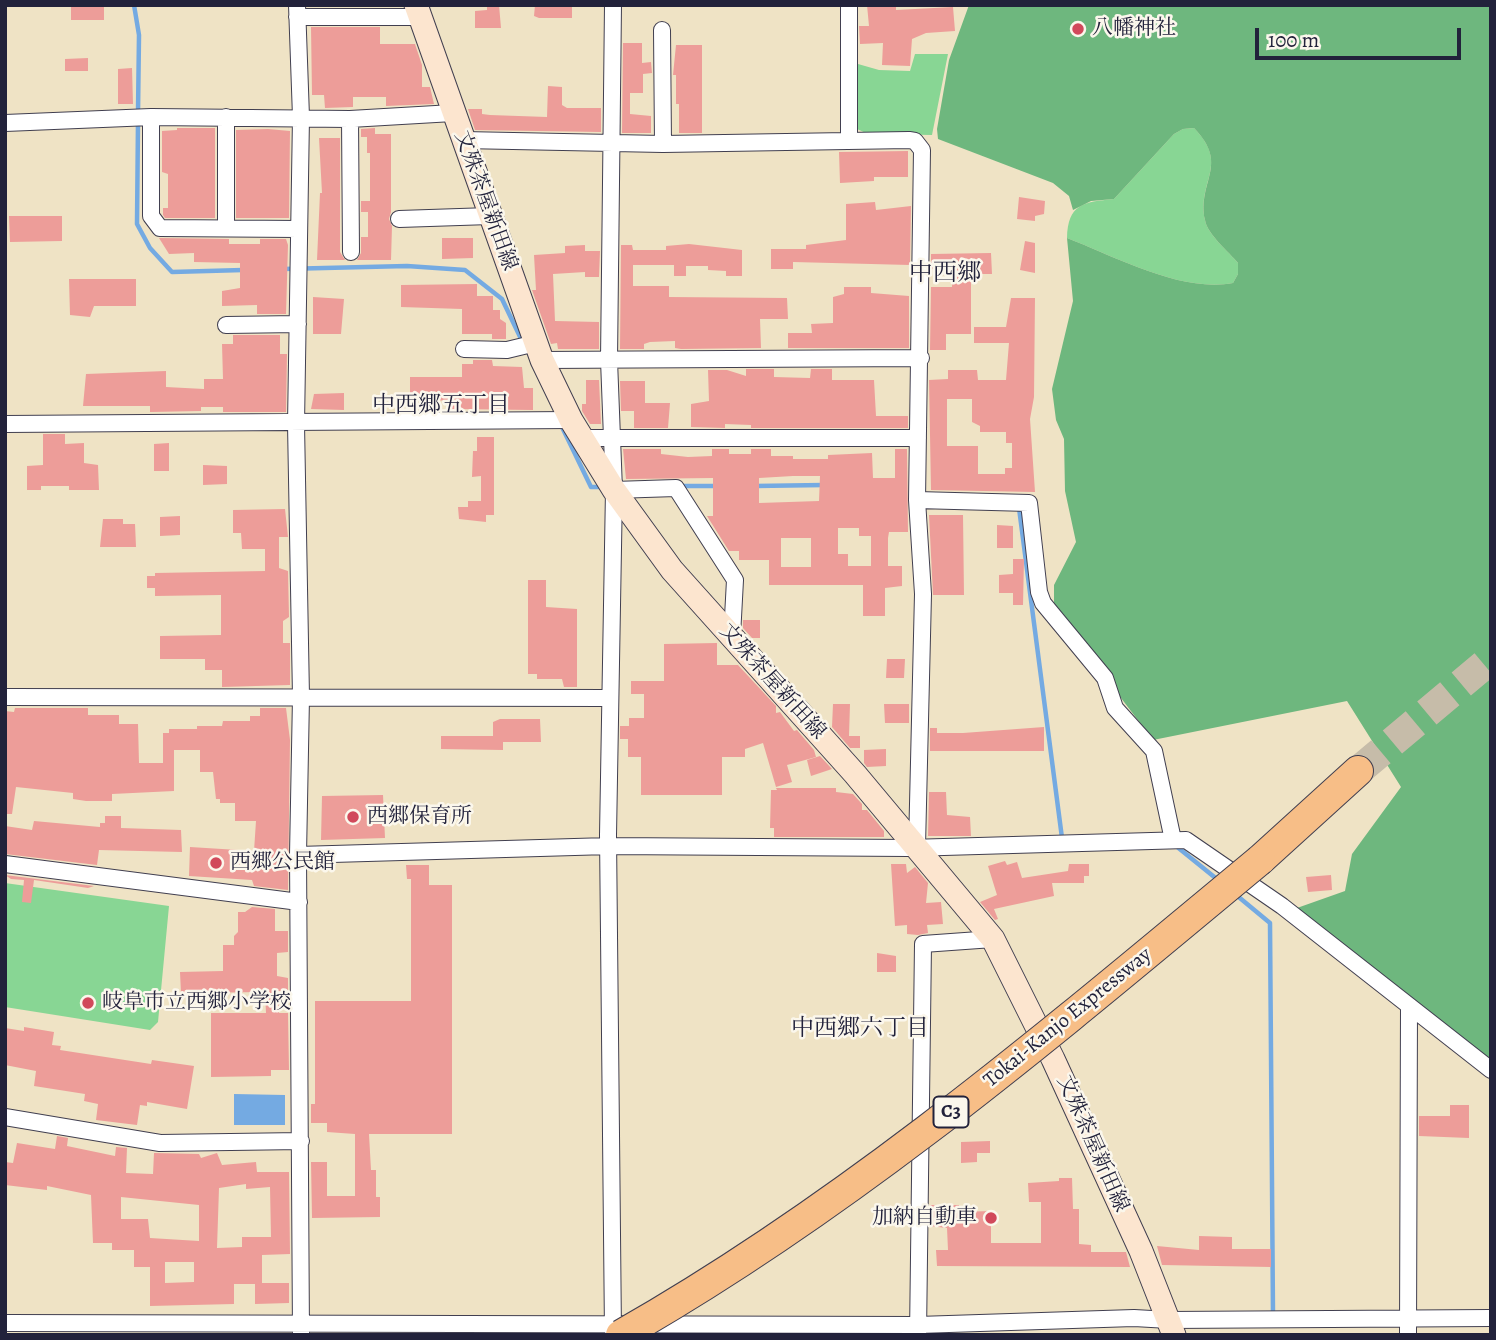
<!DOCTYPE html>
<html>
<head>
<meta charset="utf-8">
<style>
	body { margin:0 }
	#map { position:relative; width:1496px; height:1340px; overflow:hidden; background:#efe3c5; font-family:Alegreya,serif }
	canvas { display:block }
	.frame { position:absolute; inset:0; border:7px solid #22223b; pointer-events:none }
	.scale { position:absolute; left:1255px; top:28px; width:206px; height:32px; box-sizing:border-box; border:4px solid #22223b; border-top:0; padding-left:9px; font-size:21px; line-height:24px; white-space:nowrap; color:#22223b; -webkit-text-stroke:5px #fbf7ec; paint-order:stroke }
</style>
</head>
<body>
<div id="map">
<canvas width="1496" height="1340"></canvas>
<div class="frame"></div>
<div class="scale">100 m</div>
</div>
<script>
const ctx = document.querySelector('canvas').getContext('2d');
ctx.lineJoin = 'round';
function fillPath(path, color) {
  ctx.fillStyle = color;
  ctx.fill(path, 'evenodd');
}
function stroke(path, color, width, dash) {
  ctx.strokeStyle = color;
  ctx.lineWidth = width;
  ctx.lineCap = dash ? 'butt' : 'round';
  ctx.setLineDash(dash || []);
  ctx.stroke(path);
}
function write(font, color, halo, rows, align = 'center') {
  ctx.font = font + ' Alegreya,"Noto Serif JP",serif';
  ctx.lineWidth = 5;
  ctx.setLineDash([]);
  ctx.textBaseline = 'middle';
  ctx.strokeStyle = halo;
  ctx.fillStyle = color;
  for (const [text, x, y, turn = 0] of rows) {
    ctx.save();
    ctx.translate(x, y);
    ctx.rotate((+turn || 0) * Math.PI / 180);
    ctx.textAlign = isNaN(turn) ? turn : align;
    if (halo) ctx.strokeText(text, 0, 0);
    ctx.fillText(text, 0, 0);
    ctx.restore();
  }
}
const green = new Path2D(`
	M915,54H948L932,135L868,134L857,129L858,64L879,70L910,71Z
	M1194,128C1230,165 1197,180 1205,220C1207,234 1229,252 1238,263V274L1233,283C1181,293 1114,256 1067,238C1068,204 1083,202 1114,199L1174,134L1183,129Z
	M5,883L169,906L158,1022L150,1030L5,1007Z`);
const forest = new Path2D(`
	M969,5H1491V1064L1297,908L1345,891L1352,854L1401,787L1347,701L1153,740L1054,610V585L1076,542L1065,491L1064,439L1056,420L1052,389L1073,301L1067,238C1114,256 1181,293 1233,283L1238,274V263C1229,252 1207,234 1205,220C1197,181 1230,165 1194,128L1183,129L1174,134L1114,199L1091,201L1073,210L1069,196L1053,183L938,139L937,129L949,60Z`);
const water = new Path2D(`
	M234,1094L285,1095V1125H234Z`);
const stream = new Path2D(`
	M134,5L139,35L138,113
	M138,122L137,224L150,248L172,272L243,270
	M283,269L407,266L465,270L502,299L523,343
	M562,427L591,487H603
	M678,486H719
	M755,486L824,485
	M1016,508H1019L1062,838
	M1176,846L1218,880
	M1235,894L1270,923L1273,1315`);
const building = new Path2D(`
	M71,5H104V20H71Z
	M487,5H499L501,28H475V11L487,10Z
	M535,5H572V18H539L534,16Z
	M867,5H896V10L953,7L955,31L926,33L912,39L910,66L882,65L883,43L860,44L859,26H869Z
	M311,27H380V44H415L422,65V87H430L434,104L386,106V97H353V107L325,108L324,95H312Z
	M623,43H642V63L651,62L652,73L643,74V93H630V114L651,116V133H622Z
	M676,45H702V133H679V104H676V75H673Z
	M88,58V71H65V59Z
	M132,68L133,104H118V69Z
	M548,86L562,87V105L567,108H601V132L475,130L468,109H482V114L490,115L547,117Z
	M177,128H215V218H165L163,215V208H168V174L162,172V131L177,130Z
	M375,128V134H391V212L389,219L392,226L391,260H357L361,253V237H368V212H361V201H370V153H367V137H361V129Z
	M268,129L290,131L289,218H236V130Z
	M319,138H340V252L345,260H317L320,193H322Z
	M908,151V177H874V181L840,183L839,152Z
	M1019,197L1045,201L1044,214L1035,216V221L1017,219Z
	M875,202L876,210L911,206L910,265L793,262V269H771V249H806V245L846,240V204Z
	M9,216H62V241L10,242Z
	M159,238L229,239V244H260V239H286L288,245L286,314H257V305L222,306V291L240,288V263L194,262V253L169,254Z
	M442,238H473V258L442,259Z
	M1025,241L1035,243V273L1020,270Z
	M689,244L742,250V276H726V271L708,270V266H686V276H674V265H633V286H669V297L787,298L788,319H760L761,348L681,349L675,348V341L650,342L644,344V349H620L621,245H632L633,250H666V246Z
	M585,245V251H600L599,277H585V272L553,274L555,321L599,322V349H558L557,343L551,344L532,290H536L534,255L565,253V246Z
	M991,253L992,274H971V334H946V350H930L931,287H952L953,270L931,269V254Z
	M69,279H136V306H94L90,317L70,315Z
	M477,284V296H493V310H500V319L506,323V339H492V334H462V309L401,307V285Z
	M844,287H871V293L909,296V348H788V333H812L811,324L833,323V297L844,294Z
	M313,297L344,299L341,334H313Z
	M1011,298H1035L1034,397L1030,419L1035,492L931,490L929,380L948,379V370H977L978,380H1006L1009,343H974V327H1006ZM947,399H972V422L980,426V432H1006V443H1012V468H1005V474H978V446H947Z
	M233,335H280V354H287L286,412H223V407H201V411L150,412V406H83L86,374L166,371V387L204,389V379H223L222,344H233Z
	M473,360H492L493,366L522,367L524,388H533V410L452,409V401L410,399V377H462V364H473Z
	M746,369H774V377L810,378L811,369H832V380H874L876,416H908V428H751V425L725,424V428L691,427V404L709,401L708,370H727L746,376Z
	M586,380H599L601,424H590L582,411V404H586Z
	M620,381H645V403H670L668,428H634V411H621Z
	M344,393V410L311,409L314,394Z
	M43,434H65V444L84,443V463L98,465L99,490H69V486H41V490H27V466L43,465Z
	M477,437H494V515H486V522L459,519L458,507H468V501H481V476L472,477L473,451H477Z
	M169,443V471H154V444Z
	M623,449H661V454L688,457L712,456V449H729V454H751V449H771V456H793V459H828V455L872,453L873,478H895V449H907L908,532H889L888,538V566H902V586L885,588V616H863V585H769V560H739V551H729L707,516H713V478L626,479ZM793,476H820L819,501L759,503V478ZM838,528H859V536H871V566H848V554H838ZM781,538H811V567H781Z
	M203,465L227,466V484L203,485Z
	M285,509L288,537H279V568L288,571L289,617L283,621V643H290V685L222,687V670H205V659H160V636L221,635V595L155,596V588H147V576H155V573L265,571V549H242L241,533H233V510Z
	M929,515H963L964,595H933Z
	M180,516V535L160,536V517Z
	M103,519H123V524H135L136,547H100Z
	M997,525L1013,526V548H997Z
	M1013,559H1024L1023,605H1013V593H999V575L1013,574Z
	M528,580H546V607L577,609V687H564L562,679H537V674H528Z
	M743,620H760V638H752L743,628Z
	M717,643V665H738L776,706V713L780,712L794,731L797,730L814,750L816,757L787,765L792,782L776,787L763,743L745,749V757H722V795H641V757H628V739H620V726H629V718H644V694H631V681H664V644Z
	M887,659H905L904,678H886Z
	M833,704H850L849,736H860V748H850L832,727Z
	M884,704H909V723H885Z
	M15,708H88V715H119V724H138L139,763H163V733H169V729H197V726H222L223,721H250V716H260V708H286L290,740L288,890L254,886L252,880L189,876L190,847L254,851L256,821H235V803H220V799H216L213,772H200V750H174V791L112,794V801H86L73,799V793L16,787L12,814H5V711L14,712Z
	M500,719H540L541,742H503V750L441,749V736H493V722Z
	M1044,727V751H930V728H937V733H963Z
	M886,749V766L867,767L864,763V750Z
	M820,756L832,769L811,776L807,760Z
	M776,788H836V792L853,794L862,804V810H867L884,831V837H774V828H770L771,790H777Z
	M929,792H946L947,815L970,817L971,836H928Z
	M383,795L385,838L321,840L322,796Z
	M105,816H121V828L181,830L182,852L99,850L97,865L5,854V826L32,830L34,821L100,827V823H105Z
	M1005,861L1007,865L1017,862L1022,878L1068,871L1069,864H1089V876H1084V883H1052L1054,896L994,909L998,919L995,920L980,902L997,895L988,866Z
	M891,864H906L907,873L915,867L928,883L926,903L941,902L943,924L927,925L928,933L918,935L907,934V925L895,926Z
	M406,865H429V885H452V1134H369L371,1170H376V1197H380V1217L312,1218L311,1162H327V1196H355V1134L327,1132V1123H311V1104H315V1001H411V879H407Z
	M5,875L94,886L88,888L34,880L31,903L22,902L24,880L11,879Z
	M1331,875L1332,890L1308,892L1306,877Z
	M252,907L275,909V931H288V952L277,953V976L288,978V991H278L279,1013H288L289,1070H271V1076L211,1077V1013H266L265,992L181,993L180,972L223,971V945H234V936L238,932V912H245Z
	M877,953L896,956V972H877Z
	M24,1027L54,1032L52,1045L61,1046L60,1050L151,1064L152,1060L194,1066L187,1109L147,1102V1106L140,1105L137,1125L96,1120L98,1104L84,1101L85,1094L34,1086L36,1071L5,1065V1028L24,1031Z
	M1450,1105H1469V1138L1419,1136V1116H1450Z
	M57,1136L68,1138L67,1146L115,1156L116,1147L127,1148L126,1173L153,1174L154,1153L199,1154L201,1158L217,1153L222,1165L256,1162L257,1172H289L290,1254L262,1255V1283H289V1303L255,1304V1284H234V1304L150,1306V1267H134V1250H112V1243H93L91,1195L47,1186V1190L5,1185V1162L13,1163L17,1143L55,1149ZM246,1184V1189L270,1187L271,1237H242V1247L217,1248L219,1188ZM121,1197L199,1205V1241L150,1238L148,1219H121ZM165,1262H194V1282L165,1283Z
	M990,1141V1153H977V1162L961,1163V1142Z
	M1059,1178H1072L1073,1209H1079V1244L1091,1245V1252H1126L1130,1267L937,1266L936,1250H948L947,1228L930,1226V1205H959V1212L991,1211V1243H1041V1202H1029L1028,1183L1059,1181Z
	M1199,1236L1232,1237V1249H1271V1267L1162,1265L1157,1246L1199,1250Z`);
const motorwayTunnel = new Path2D(`
	M1358,771L1491,659`);
const minor = new Path2D(`
	M297,5L301,117L296,424L301,697L298,855L301,1335
	M613,5L609,360L614,490L608,835L613,1333
	M297,17H420
	M662,30L663,144
	M151,117V216L160,228L299,229
	M226,117V228
	M350,119L351,252
	M5,123L151,117L350,119L453,113
	M463,140L663,144L909,140L915,141L922,150L917,500L923,594L917,846
	M849,141V5
	M399,219L490,216
	M226,325L298,324
	M464,349L507,350L536,343
	M542,360L921,358
	M5,424L571,420
	M583,438H918
	M614,490L676,488L735,580L732,636
	M917,500L1029,503L1039,592L1043,603L1105,678L1115,708L1154,751L1173,840
	M5,697L609,698
	M298,855L609,846L909,848L1186,840L1282,906L1491,1070
	M5,864L299,902
	M5,1117L160,1143L301,1141
	M5,1323L918,1325L1134,1318L1169,1320L1491,1318
	M918,1335L923,944L993,939
	M1408,1335L1409,1006`);
const secondary = new Path2D(`
	M416,5L542,360L571,420L614,490L672,570L855,774L993,939L1053,1059L1141,1251L1174,1335`);
const motorway = new Path2D(`
	M1260,860L1358,771`);
const motorwayBridge = new Path2D(`
	M621,1335C853,1203 1055,1030 1260,860`);
const markers = [
	[1078,29,7,"#d1495b"],
	[353,817,7,"#d1495b"],
	[216,863,7,"#d1495b"],
	[88,1003,7,"#d1495b"],
	[991,1218,7,"#d1495b"]
];
const shields = [
	[951,1112,35]
];
const shieldNames = [
	["C3",951,1112]
];
const poiNames = [
	["八幡神社",1092,29],
	["西郷保育所",367,817],
	["西郷公民館",230,863],
	["岐阜市立西郷小学校",102,1003],
	["加納自動車",977,1218,"right"]
];
const streetNames = [
	["文殊茶屋新田線",485,201,70],
	["文殊茶屋新田線",772,682,48],
	["Tokai-Kanjo Expressway",1068,1018,-39],
	["文殊茶屋新田線",1092,1144,66]
];
const neighbourhoodNames = [
	["中西郷五丁目",441,406],
	["中西郷六丁目",860,1029]
];
const quarterNames = [
	["中西郷",945,274]
];
fillPath(green, '#88d694');
fillPath(forest, '#6eb77e');
fillPath(water, '#74aae2');
stroke(stream, '#74aae2', 4.5);
fillPath(building, '#ed9d99');
stroke(motorwayTunnel, '#c6bca9', 30, [30, 15]);
stroke(minor, '#413f50', 18);
stroke(secondary, '#413f50', 25);
stroke(motorway, '#413f50', 32);
stroke(minor, '#fff', 16);
stroke(secondary, '#fce5cf', 23);
stroke(motorway, '#f7be87', 30);
stroke(motorwayBridge, '#413f50', 32, []);
stroke(motorwayBridge, '#f7be87', 30);
for (const [x, y, r, color] of markers) {
  const dot = new Path2D();
  dot.arc(x, y, r, 0, 2 * Math.PI);
  ctx.fillStyle = color;
  ctx.fill(dot);
  stroke(dot, '#fbf7ec', 2.5);
}
for (const [x, y, w] of shields) {
  const box = new Path2D();
  box.roundRect(x - w / 2, y - 15.5, w, 31, 5);
  ctx.fillStyle = '#fbf7ec';
  ctx.fill(box);
  stroke(box, '#22223b', 2);
}
write('bold 19px', '#22223b', null, shieldNames);
write('21px', '#22223b', '#fbf7ec', poiNames, 'left');
write('21px', '#22223b', '#fbf7ec', streetNames);
write('23px', '#22223b', '#fbf7ec', neighbourhoodNames);
write('24px', '#22223b', '#fbf7ec', quarterNames);
</script>
</body>
</html>
